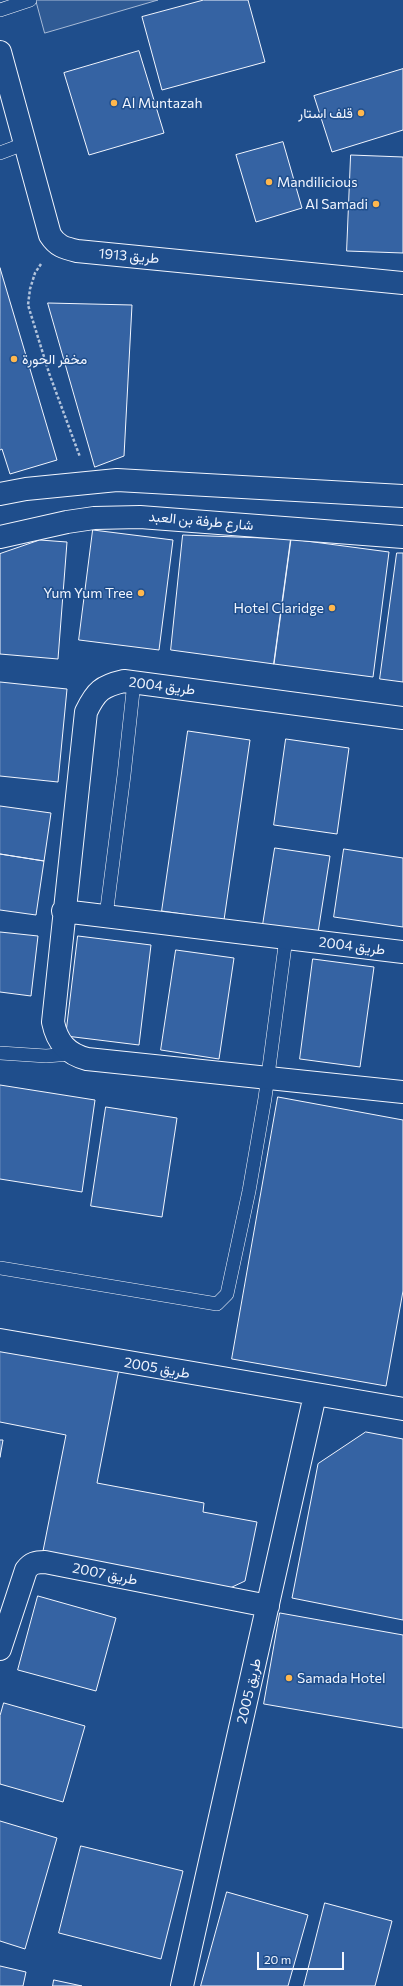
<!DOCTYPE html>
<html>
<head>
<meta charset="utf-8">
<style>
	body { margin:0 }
	#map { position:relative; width:403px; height:1986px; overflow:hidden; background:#1f4e8c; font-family:Commissioner,sans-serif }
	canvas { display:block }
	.scale { position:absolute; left:257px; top:1952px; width:87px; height:18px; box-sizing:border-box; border:2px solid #f2f6ff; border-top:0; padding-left:5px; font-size:12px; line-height:14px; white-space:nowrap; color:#f2f6ff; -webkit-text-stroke:3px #1f4e8c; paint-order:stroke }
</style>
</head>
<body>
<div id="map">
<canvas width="403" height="1986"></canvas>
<div class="scale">20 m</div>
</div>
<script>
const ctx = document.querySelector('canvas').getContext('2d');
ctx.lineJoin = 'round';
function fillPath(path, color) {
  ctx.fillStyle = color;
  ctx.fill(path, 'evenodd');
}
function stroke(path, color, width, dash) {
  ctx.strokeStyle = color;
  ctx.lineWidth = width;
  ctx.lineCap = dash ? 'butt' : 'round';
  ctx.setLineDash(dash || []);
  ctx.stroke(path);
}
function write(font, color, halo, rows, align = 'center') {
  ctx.font = font + ' Commissioner,Vazirmatn,sans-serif';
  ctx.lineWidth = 3;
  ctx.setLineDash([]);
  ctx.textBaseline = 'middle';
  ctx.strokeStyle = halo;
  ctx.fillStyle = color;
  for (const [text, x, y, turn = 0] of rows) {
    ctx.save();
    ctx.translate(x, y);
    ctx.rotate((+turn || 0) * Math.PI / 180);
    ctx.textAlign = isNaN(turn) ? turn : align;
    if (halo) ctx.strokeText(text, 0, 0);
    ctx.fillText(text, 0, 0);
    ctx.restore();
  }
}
const parking = new Path2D(`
	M36,0H158L45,33Z`);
const building = new Path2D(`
	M204,0H248L265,62L162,90L142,17Z
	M139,51L164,133L89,155L64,73Z
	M403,69V130L332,152L314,96Z
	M283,142L302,208L256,222L236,155Z
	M351,155L403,157V253L347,251Z
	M0,268L57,460L10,474L2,449L0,450Z
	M48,303L132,305L124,456L95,467Z
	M93,530L173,540L159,650L79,640Z
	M183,535L291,539L274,664L171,650Z
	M291,539L389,552L373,677L274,664Z
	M40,540L67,542L58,659L0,654V554Z
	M397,553H403V682L380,679Z
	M0,682L67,689L58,782L0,776Z
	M188,731L250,740L224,920L162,911Z
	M286,739L349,748L337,834L274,825Z
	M0,806L51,813L44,861L0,854Z
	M275,848L330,856L317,939L262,931Z
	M344,849L403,858V927L334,917Z
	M0,854L44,861L36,915L0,910Z
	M0,932L38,936L31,996L0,992Z
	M78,936L151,945L139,1045L66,1036Z
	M176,950L234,958L219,1059L161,1050Z
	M313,959L374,967L360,1067L300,1059Z
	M0,1085L95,1100L82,1192L0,1179Z
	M278,1097L403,1120V1291L386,1386L232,1359Z
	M106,1107L177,1118L162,1217L91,1206Z
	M0,1346L119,1369L97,1483L204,1503L203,1512L257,1522L245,1581L230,1588L43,1551L66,1435L0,1422Z
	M366,1432L403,1439V1620L292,1598L318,1464Z
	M0,1440H3L0,1457Z
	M38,1596L116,1618L96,1691L18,1670Z
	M280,1613L403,1635V1728L264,1704Z
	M4,1703L85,1726L63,1802L0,1784V1716Z
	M0,1821L57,1838L25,1949L0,1941Z
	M81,1846L183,1871L161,1959L59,1933Z
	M227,1892L308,1915L288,1986H201Z
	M325,1903L392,1921L375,1986H304Z
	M0,1966L26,1972L23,1986H0Z
	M54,1980L82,1986H53Z`);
const path = new Path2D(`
	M41,264L35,273L30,289L28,305L49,373L80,457`);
const lane = new Path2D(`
	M0,10L30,0
	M0,153L24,144
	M106,916L124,775L134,682
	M0,1053L46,1056L71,1054
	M0,1268L217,1304L227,1294L249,1191L265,1098L286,938`);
const street = new Path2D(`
	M0,52L50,235C57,246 64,248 77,251L403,283
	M403,718L124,681C102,686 96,691 86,712L53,1022C57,1042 67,1054 87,1059L403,1092
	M63,911L403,952
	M0,1340L403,1409
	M0,1649L26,1570C31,1563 36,1562 45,1562L268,1606
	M182,1986L315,1395`);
const secondary = new Path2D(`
	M0,494L26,489L117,480L403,496
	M0,537L67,522L94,518L140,517L403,537`);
const markers = [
	[114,103,4,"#ffb74d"],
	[361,113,4,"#ffb74d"],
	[269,182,4,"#ffb74d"],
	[376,204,4,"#ffb74d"],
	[14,359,4,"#ffb74d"],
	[141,593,4,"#ffb74d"],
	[332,608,4,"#ffb74d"],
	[289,1678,4,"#ffb74d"]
];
const poiNames = [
	["Al Muntazah",122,103],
	["قلف استار",353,113,"right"],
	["Mandilicious",277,182],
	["Al Samadi",368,204,"right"],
	["مخفر الحورة",22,359],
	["Yum Yum Tree",133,593,"right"],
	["Hotel Claridge",324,608,"right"],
	["Samada Hotel",297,1678]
];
const streetNames = [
	["طريق 1913",129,256,5],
	["شارع طرفة بن العبد",201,521,5],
	["طريق 2004",162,686,7],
	["طريق 2004",352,946,7],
	["طريق 2005",157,1368,10],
	["طريق 2007",105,1574,11],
	["طريق 2005",249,1691,-77]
];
fillPath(parking, '#305b95');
stroke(parking, '#a8bbd7', 1);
fillPath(building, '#3563a3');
stroke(building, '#f2f6ff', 1);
stroke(lane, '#f2f6ff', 14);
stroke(street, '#f2f6ff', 24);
stroke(secondary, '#f2f6ff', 24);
stroke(path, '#b3c4dc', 2.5, [3, 2]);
stroke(lane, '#1f4e8c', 13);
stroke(street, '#1f4e8c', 22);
stroke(secondary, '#1f4e8c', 22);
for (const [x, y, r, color] of markers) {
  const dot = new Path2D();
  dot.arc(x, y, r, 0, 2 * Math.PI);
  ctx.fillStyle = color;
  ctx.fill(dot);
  stroke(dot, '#1f4e8c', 1.5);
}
write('14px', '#f2f6ff', '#1f4e8c', poiNames, 'left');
write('14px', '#f2f6ff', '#1f4e8c', streetNames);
</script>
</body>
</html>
